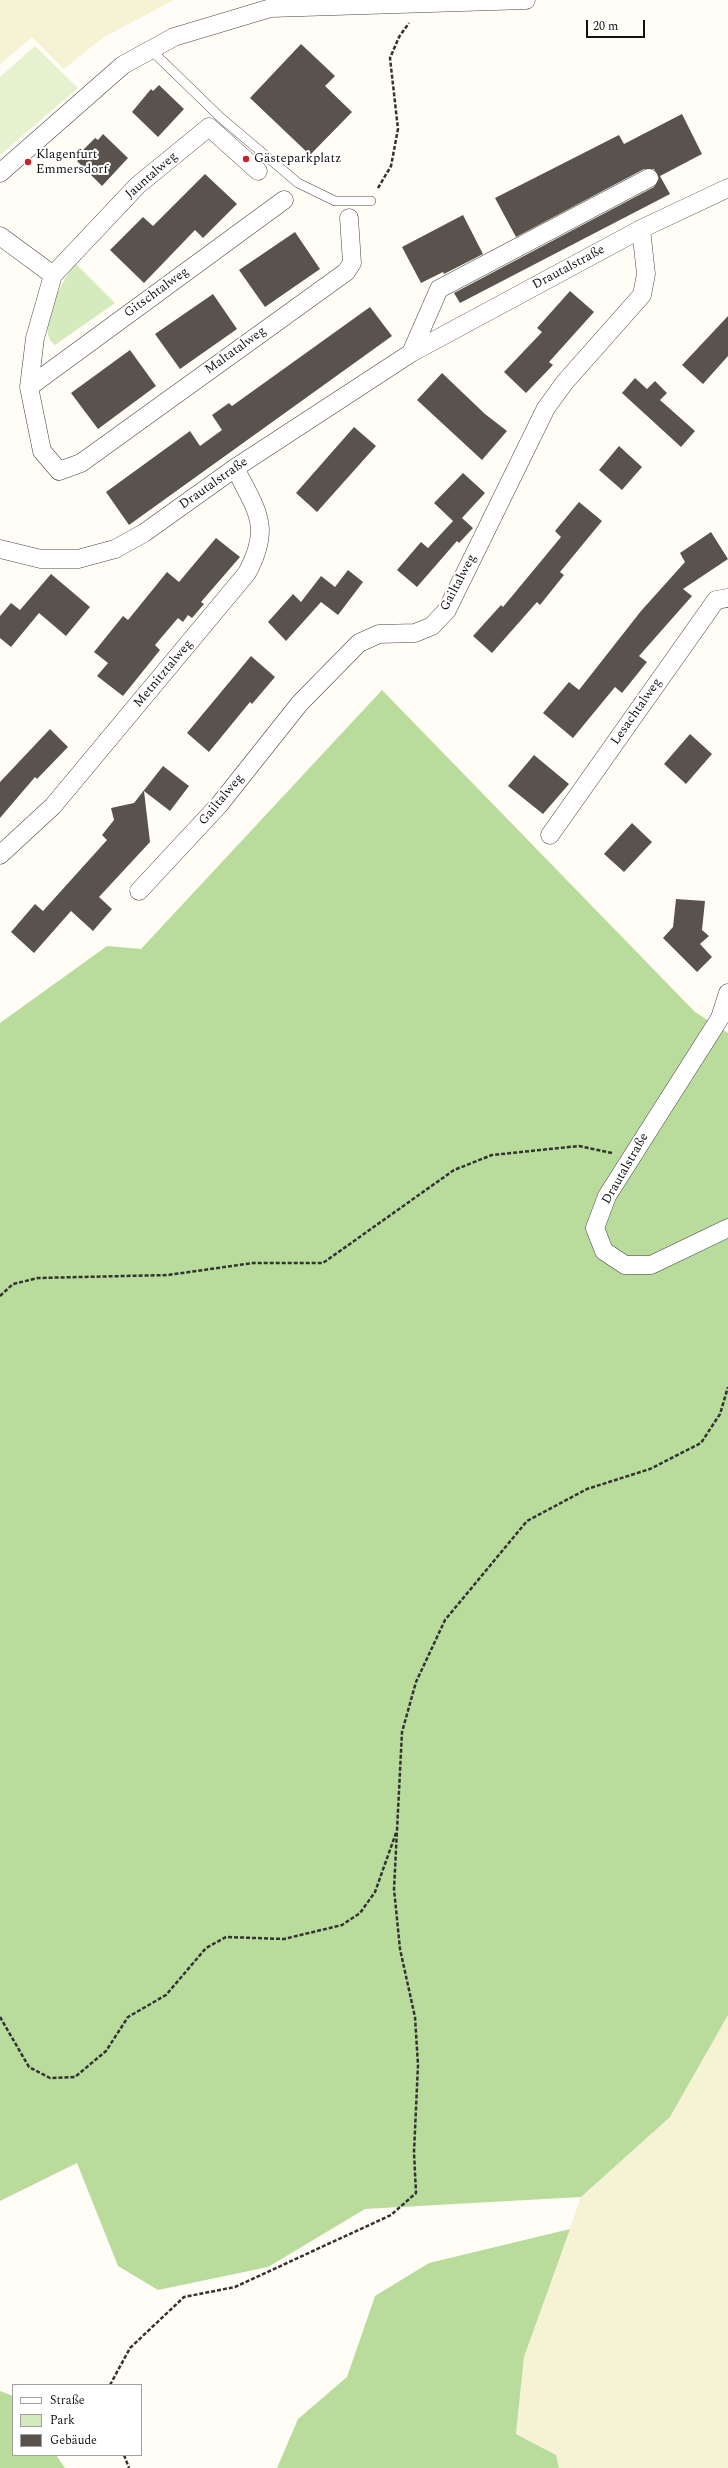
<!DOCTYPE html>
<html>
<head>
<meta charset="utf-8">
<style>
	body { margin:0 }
	#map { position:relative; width:728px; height:2468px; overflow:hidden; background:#fffdf5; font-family:Spectral,serif }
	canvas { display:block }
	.legend { position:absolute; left:12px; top:2384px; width:130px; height:72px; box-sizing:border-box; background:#fff; border:1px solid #a0a0a0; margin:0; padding:5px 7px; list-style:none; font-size:12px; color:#111 }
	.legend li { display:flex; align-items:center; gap:8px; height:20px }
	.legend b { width:20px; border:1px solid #a0a0a0 }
	.scale { position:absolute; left:586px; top:20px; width:59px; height:18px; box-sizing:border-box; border:2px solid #111; border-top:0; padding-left:5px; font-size:12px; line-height:14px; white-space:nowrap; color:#111; -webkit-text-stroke:3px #fff; paint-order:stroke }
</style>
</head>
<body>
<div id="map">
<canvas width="728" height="2468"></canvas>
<ul class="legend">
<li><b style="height:5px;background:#fff"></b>Straße</li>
<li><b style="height:11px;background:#d5ebbd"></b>Park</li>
<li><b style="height:11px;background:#5a524d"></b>Gebäude</li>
</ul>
<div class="scale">20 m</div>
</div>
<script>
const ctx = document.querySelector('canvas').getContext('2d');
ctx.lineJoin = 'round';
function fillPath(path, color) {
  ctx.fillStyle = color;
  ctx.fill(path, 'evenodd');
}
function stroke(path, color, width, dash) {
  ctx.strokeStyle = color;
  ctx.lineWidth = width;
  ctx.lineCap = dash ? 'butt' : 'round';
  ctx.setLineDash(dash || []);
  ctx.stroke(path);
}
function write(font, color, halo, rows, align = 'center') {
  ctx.font = font + ' Spectral,serif';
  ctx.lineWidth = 4;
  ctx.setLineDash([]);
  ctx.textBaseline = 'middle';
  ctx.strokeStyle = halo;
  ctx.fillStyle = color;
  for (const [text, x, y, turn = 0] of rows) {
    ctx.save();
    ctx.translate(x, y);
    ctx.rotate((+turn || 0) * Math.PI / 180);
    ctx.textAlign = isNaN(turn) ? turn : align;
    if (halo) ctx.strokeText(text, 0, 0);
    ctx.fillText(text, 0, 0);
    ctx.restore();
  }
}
const farmland = new Path2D(`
	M0,0H174L104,37L64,69L32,37L0,64Z
	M728,2015V2468H559L556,2455L516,2434L524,2357L581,2197L670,2117Z`);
const green = new Path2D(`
	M75,263L115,303L55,345C33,330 64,279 75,263Z`);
const forest = new Path2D(`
	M382,690L695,1012L728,1033V2015L670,2117L581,2197L365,2209L268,2267L158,2290L118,2266L77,2163L0,2201V1023L107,946L141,949Z
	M570,2229L524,2357L516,2434L556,2455L559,2468H277L298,2419L347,2377L375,2296L429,2263Z
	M0,2391L13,2396V2455H56L65,2468H0Z`);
const pitch = new Path2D(`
	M35,46L78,88L0,155V77Z`);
const building = new Path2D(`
	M301,44L335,76L325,86L352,112L310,155L250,98Z
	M159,85L184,109L158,137L132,112L151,89L153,91Z
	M682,114L702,154L660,176L670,194L460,303L454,293L654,187L659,178L654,169H644L516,237L495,198L619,135L624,144Z
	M103,134L128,158L102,186L77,161L84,155L81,152L95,138L98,140Z
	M205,174L237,204L203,238L195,230L144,283L110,250L143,217L153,226Z
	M463,215L483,254L444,274L443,272L421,283L402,247Z
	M295,232L320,269L265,307L239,270Z
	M570,291L594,312L549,362L553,365L526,393L504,372L542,332L537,328Z
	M213,294L237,329L180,369L155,334Z
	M370,307L392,336L129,525L106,492L190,431L200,446L222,430L212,415L229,403L232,406Z
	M728,316V356L703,384L682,365Z
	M130,350L156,386L98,429L71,393Z
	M442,373L485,414L507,431L482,460L417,400Z
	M635,378L647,389L655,381L667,393L660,400L695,431L681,447L622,393Z
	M354,427L376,446L317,512L296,493Z
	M619,446L642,467L622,490L599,470Z
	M463,473L485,493L462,518L473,528L459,543L457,541L417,587L397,570L421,542L428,548L453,521L434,503Z
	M579,502L602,521L560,572L564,575L540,605L537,602L492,653L473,636L501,605L503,607L561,537L555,531Z
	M711,532L728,559L683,589L692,596L639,656L647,662L622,693L615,687L573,738L543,713L569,682L579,690L641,611L685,562L680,553Z
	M216,538L240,557L201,602L204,604L192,618L188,615L183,622L178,618L155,645L160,650L123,696L97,676L108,663L94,652L123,616L128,620L167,572L179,582Z
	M348,570L363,582L338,615L321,602L286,641L268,622L293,594L301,602L321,576L335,587Z
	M51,574L90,607L66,636L39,613L11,647L0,638V616L11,603L20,610Z
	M251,656L275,677L252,704L250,702L209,752L187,733Z
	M50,729L68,747L37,779L35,777L0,818V782Z
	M690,734L712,754L686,784L664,764Z
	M534,755L569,784L543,814L508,786Z
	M163,766L189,786L170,811L144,791L150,842L99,897L112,909L93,931L71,911L34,953L11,932L35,904L43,911L107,840L102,835L114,820L111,808L134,803Z
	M632,823L652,842L624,872L604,854Z
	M676,899L705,901L702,930L709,936L700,944L712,957L697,972L663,938L673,927Z`);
const path = new Path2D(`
	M378,188L391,166L398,129L390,58L399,37L409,23
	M0,1296L13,1284L38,1278L168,1275L253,1263H323L454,1170L492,1155L579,1146L612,1153
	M0,2017L29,2067L50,2078L75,2077L106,2051L128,2017L166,1995L206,1948L226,1937L284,1939L342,1925L360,1913L375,1892L396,1833
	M110,2385L130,2348L184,2297L235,2287L391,2215L416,2193L414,2152L418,2065L415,2017L400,1949L394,1889L402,1732L416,1682L445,1620L527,1521L587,1489L650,1469L701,1443L720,1414L728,1387
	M124,2455L129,2468`);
const lane = new Path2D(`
	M150,49L220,117L298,183L335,201H371`);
const street = new Path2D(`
	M258,171L209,127L138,185L53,275L35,338L29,387L42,451L59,471L81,463L346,272L352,263L349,218
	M0,173L123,65L174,37L271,8L526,0
	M0,236L53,275
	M411,353L439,289L649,178
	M29,387L284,200
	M0,549L41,559H78L115,549L144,533L235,468L411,353L641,229L728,188
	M550,835L716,600L728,598
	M0,855L53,806L247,573C272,527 257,511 235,468
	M139,891L219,805L300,703L359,643L379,634L415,633L432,626L447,610L546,408L565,382L642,295L646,274L641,229
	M728,993L720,1018L607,1196L595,1228L604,1251L625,1265H651L728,1228`);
const markers = [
	[246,159,4,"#c4262e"],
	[28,162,4,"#c4262e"]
];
const poiNames = [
	["Klagenfurt",36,155],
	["Emmersdorf",36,170],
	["Gästeparkplatz",254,159]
];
const streetNames = [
	["Jauntalweg",152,176,-41],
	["Drautalstraße",569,268,-28],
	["Gitschtalweg",157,293,-36],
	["Maltatalweg",236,351,-36],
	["Drautalstraße",214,484,-35],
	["Gailtalweg",459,583,-62],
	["Metnitztalweg",164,674,-50],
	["Lesachtalweg",637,712,-55],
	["Gailtalweg",222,800,-50],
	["Drautalstraße",626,1169,-60]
];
fillPath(farmland, '#f6f3d4');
fillPath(green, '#d5ebbd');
fillPath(forest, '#b9dc9c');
fillPath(pitch, '#e6f2cf');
fillPath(building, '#5a524d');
stroke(lane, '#444', 10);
stroke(street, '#444', 19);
stroke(path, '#333', 2.5, [4, 2]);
stroke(lane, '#fff', 9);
stroke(street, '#fff', 18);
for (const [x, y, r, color] of markers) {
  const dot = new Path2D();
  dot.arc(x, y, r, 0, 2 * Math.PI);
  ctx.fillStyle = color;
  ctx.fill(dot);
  stroke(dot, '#fff', 1.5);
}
write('13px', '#111', '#fff', poiNames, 'left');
write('13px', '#111', '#fff', streetNames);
</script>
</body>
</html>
